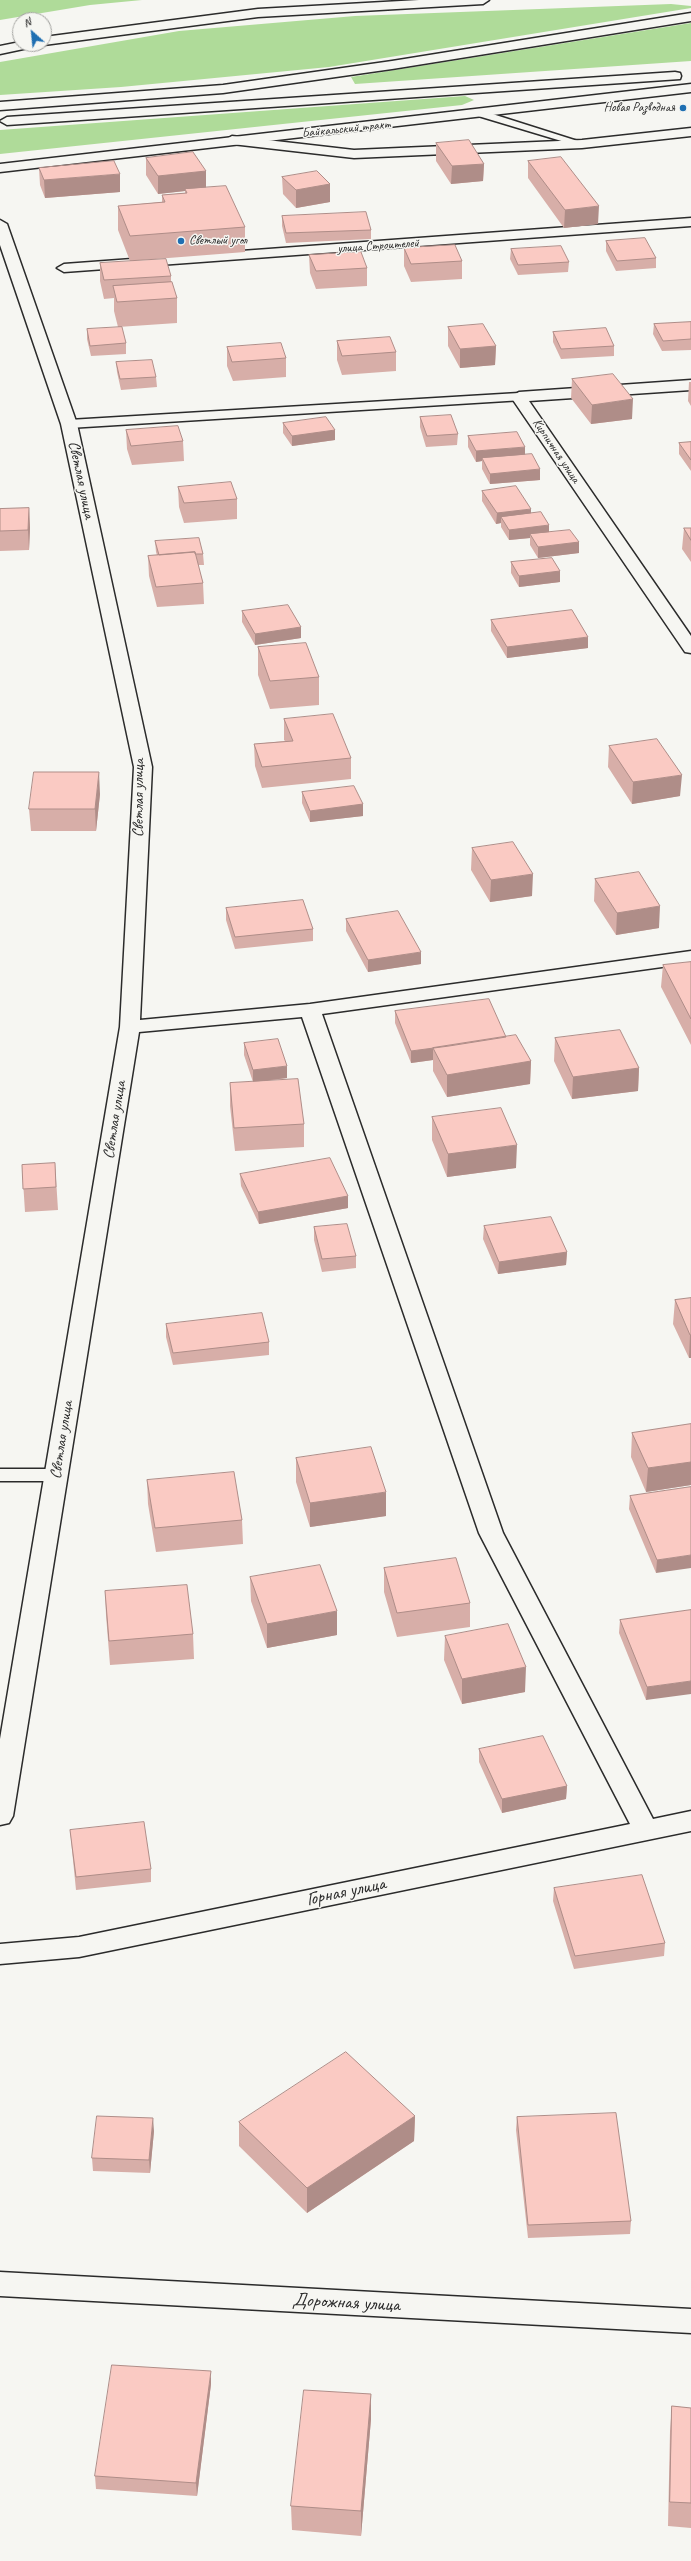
<!DOCTYPE html>
<html>
<head>
<meta charset="utf-8">
<style>
	body { margin:0 }
	#map { position:relative; width:691px; height:2561px; overflow:hidden; background:#f6f6f2; font-family:Caveat,sans-serif }
	canvas { display:block }
	.north { position:absolute; left:12px; top:12px; width:40px; height:40px; box-sizing:border-box; background:#f6f6f2; border:1px solid #a5a5a2; border-radius:50%; rotate:333deg; font-size:11px; font-weight:700; line-height:16px; text-align:center; color:#2b2b2b }
	.north::after { content:''; display:block; margin:auto; width:14px; height:18px; background:#1f6fb2; clip-path:polygon(50% 0,100% 100%,50% 72%,0 100%) }
</style>
</head>
<body>
<div id="map">
<canvas width="691" height="2561"></canvas>
<div class="north">N</div>
</div>
<script>
const ctx = document.querySelector('canvas').getContext('2d');
ctx.lineJoin = 'round';
function fillPath(path, color) {
  ctx.fillStyle = color;
  ctx.fill(path, 'evenodd');
}
function stroke(path, color, width, dash) {
  ctx.strokeStyle = color;
  ctx.lineWidth = width;
  ctx.lineCap = dash ? 'butt' : 'round';
  ctx.setLineDash(dash || []);
  ctx.stroke(path);
}
function write(font, color, halo, rows, align = 'center') {
  ctx.font = font + ' Caveat,sans-serif';
  ctx.lineWidth = 3;
  ctx.setLineDash([]);
  ctx.textBaseline = 'middle';
  ctx.strokeStyle = halo;
  ctx.fillStyle = color;
  for (const [text, x, y, turn = 0] of rows) {
    ctx.save();
    ctx.translate(x, y);
    ctx.rotate((+turn || 0) * Math.PI / 180);
    ctx.textAlign = isNaN(turn) ? turn : align;
    if (halo) ctx.strokeText(text, 0, 0);
    ctx.fillText(text, 0, 0);
    ctx.restore();
  }
}
const green = new Path2D(`
	M0,0H142L90,5L0,20Z
	M671,4L691,6V8L329,67L121,87L0,95V62L179,31L355,16Z
	M691,23V61L355,84L351,77Z
	M465,96L474,100L462,105L0,154V130Z`);
const lane = new Path2D(`
	M475,111H483L587,144L578,146L475,115Z
	M519,393L523,394V400L69,428L63,424L69,420Z
	M0,1469H56L62,1471L65,1475L62,1479L56,1481H0Z`);
const street = new Path2D(`
	M691,128V136L582,148L354,158L232,144L225,140L232,136L354,150L582,140Z
	M691,218V226L64,272L57,268L64,264Z
	M0,220L7,224L77,424L152,767L140,1020L310,1004L691,951V963L322,1014L503,1533L653,1819L691,1811V1831L79,1957L0,1964V1944L79,1937L630,1824L479,1533L302,1017L139,1032L13,1816L9,1823L0,1825V1739L120,1027L134,767L61,424L0,245Z
	M691,380V390L529,401L691,636V653L685,652L511,397L519,392Z
	M0,2272L691,2309V2333L0,2296Z`);
const secondary = new Path2D(`
	M419,0H489L483,4L258,17L44,45L41,44H44V37L258,9Z
	M691,13V21L392,69L223,93L0,110V102L223,85L392,61Z
	M20,42V44H35L33,47L0,54V46Z
	M675,72L680,73L681,76L680,79L7,125L0,121L7,117Z
	M691,84V92L0,172V164Z`);
const wall = new Path2D(`
	M436,143L484,164L483,181L451,184L436,161Z
	M146,158L206,171V188L245,227V252L130,261L118,230V206L162,202V195L185,193V191L158,194L146,175Z
	M528,161L598,224L564,228L528,178Z
	M39,168L120,192L45,198L40,185Z
	M282,177L330,184V202L296,208L283,194Z
	M282,216L371,230V239L286,243L282,226Z
	M606,241L656,258V268L616,271L606,251Z
	M404,248L462,261V279L411,282L404,266Z
	M511,249L569,262L568,272L518,275L510,259Z
	M309,255L367,268V286L316,289L310,273Z
	M100,263L171,276V282L177,298V323L118,327L114,311V298L104,299L100,281Z
	M691,322V350L662,351L653,334L654,324Z
	M448,327L496,346L495,365L460,368L448,346Z
	M87,329L126,343V354L91,356L87,339Z
	M553,332L614,346V356L561,359L553,342Z
	M337,341L396,352V371L342,375L337,360Z
	M227,347L286,358V377L233,381L227,366Z
	M116,362L156,377L157,387L121,390L117,372Z
	M572,379L632,419L591,424L571,398Z
	M689,382H691V406L688,401Z
	M420,417L458,434L457,445L426,447L420,427Z
	M283,423L335,430V440L292,446L283,433Z
	M126,430L183,441L184,461L132,465L127,449Z
	M468,436L525,454L540,480L490,484L482,469V461L476,462L468,447Z
	M691,442V471L679,454V443Z
	M178,487L237,499V519L184,523L179,507Z
	M482,491L531,513L549,532L579,542V553L538,558L530,545V538L509,540L501,527V523L496,524L482,501Z
	M29,508L30,528L29,550L0,551V509Z
	M684,528H691V562L682,549Z
	M155,541L203,554L204,565H198L203,583L204,604L157,607L149,576L148,556L157,555L156,552Z
	M511,562L560,571V582L519,587L511,573Z
	M242,611L301,627V638L255,645L242,622Z
	M491,620L588,648L507,658L491,631Z
	M258,647L319,677V705L270,709L258,675Z
	M284,719L351,758V779L262,788L255,766L254,744L285,741L284,740Z
	M609,746L680,796L632,804L608,767Z
	M302,792L363,804V816L310,822L302,803Z
	M100,794L96,831H31L29,809Z
	M472,848L532,896L490,902L471,870Z
	M595,879L659,928L616,935L594,901Z
	M226,908L313,929V941L235,949L226,920Z
	M346,919L421,964L368,972L346,931Z
	M691,962V1045L661,987L663,965Z
	M395,1011L506,1037L531,1061L530,1084L447,1097L433,1071V1060L411,1063L395,1023Z
	M555,1038L639,1068L638,1091L572,1099L554,1061Z
	M244,1043L287,1078L258,1082L304,1124V1147L235,1151L230,1106V1083L253,1082L244,1055Z
	M432,1117L516,1168L447,1177L432,1140Z
	M55,1163L58,1210L25,1212L22,1165Z
	M240,1174L348,1196V1208L259,1224L241,1186Z
	M484,1226L567,1252L566,1265L498,1274L483,1239Z
	M314,1227L356,1256V1268L322,1272L314,1240Z
	M691,1298V1358H689L673,1324L675,1300Z
	M166,1324L269,1342V1355L173,1365L166,1337Z
	M691,1424V1485L646,1492L631,1457L632,1433Z
	M296,1458L386,1516L310,1527L296,1482Z
	M147,1480L242,1520L243,1544L156,1552L148,1504Z
	M691,1487L656,1573L629,1509L630,1496Z
	M384,1568L470,1603V1627L397,1637L384,1592Z
	M250,1577L337,1635L267,1648L251,1601Z
	M105,1591L193,1634L194,1659L110,1665L106,1615Z
	M691,1610L646,1700L619,1633L620,1620Z
	M445,1636L525,1692L462,1704L444,1660Z
	M479,1749L567,1786L566,1799L502,1813L479,1762Z
	M70,1830L151,1869V1882L76,1890Z
	M554,1888L665,1943L664,1956L574,1969L553,1901Z
	M415,2116L414,2141L307,2213L239,2146V2122Z
	M517,2117L631,2221L630,2234L528,2238L516,2130Z
	M154,2131L150,2173L93,2171L92,2158Z
	M211,2384L197,2496L96,2489L95,2476Z
	M371,2394V2419L361,2536L292,2530L291,2506Z
	M672,2406L691,2408V2528L668,2526L670,2431Z`);
const shadedWall = new Path2D(`
	M484,164L483,181L451,184L452,166Z
	M206,171V189H185V191L158,194V176Z
	M120,174V192L45,198L44,180Z
	M330,184V202L296,208V190Z
	M599,206L598,224L564,228L565,210Z
	M496,346L495,365L460,368V349Z
	M633,399L632,419L591,424L592,405Z
	M335,430V440L292,446V436Z
	M525,447V457L482,458V461L476,462V451Z
	M540,469V480L490,484V474Z
	M29,508L30,528L29,550L28,530Z
	M531,509V520L501,517V523L496,524L497,513Z
	M549,525V536L530,534V538L509,540V530Z
	M579,542V553L538,558V547Z
	M560,571V582L519,587V576Z
	M301,627V638L255,645V634Z
	M588,637V648L507,658V647Z
	M99,772L100,794L96,831L95,809Z
	M682,775L680,796L632,804L633,782Z
	M363,804V816L310,822V811Z
	M533,874L532,896L490,902L491,880Z
	M660,906L659,928L616,935L617,913Z
	M421,952V964L368,972V960Z
	M507,1038L433,1048V1060L411,1063V1051Z
	M531,1061L530,1084L447,1097V1075Z
	M287,1066V1078L253,1082V1070Z
	M639,1068L638,1091L572,1099L573,1077Z
	M517,1145L516,1168L447,1177L448,1154Z
	M348,1196V1208L259,1224L258,1212Z
	M567,1252L566,1265L498,1274L499,1262Z
	M690,1335H691V1358H689Z
	M691,1462V1485L646,1492L648,1468Z
	M386,1492V1516L310,1527V1503Z
	M691,1555V1568L656,1573L657,1560Z
	M337,1611V1635L267,1648V1624Z
	M526,1667L525,1692L462,1704V1679Z
	M691,1681V1694L646,1700L647,1687Z
	M567,1786L566,1799L502,1813V1799Z
	M415,2116L414,2141L307,2213V2188Z
	M153,2118L154,2131L150,2173L149,2160Z
	M211,2371V2384L197,2496L196,2483Z
	M371,2394V2419L361,2536V2511Z`);
const building = new Path2D(`
	M469,140L484,164L452,166L436,143Z
	M193,152L206,171L158,176L146,158Z
	M561,157L599,206L565,210L528,161Z
	M114,161L120,174L44,180L39,168Z
	M317,171L330,184L296,190L282,177Z
	M226,186L245,227L130,236L118,206L165,202L162,195L187,193L185,189Z
	M366,212L371,230L286,233L282,216Z
	M645,238L656,258L617,261L606,241Z
	M455,245L462,261L411,264L404,248Z
	M561,246L569,262L518,265L511,249Z
	M361,252L367,268L316,271L309,255Z
	M166,259L171,276L104,280L100,263Z
	M172,282L177,298L117,302L113,286Z
	M691,322V339L663,341L654,324Z
	M483,324L496,346L460,349L448,327Z
	M122,327L126,343L90,346L87,329Z
	M606,328L614,346L561,349L553,332Z
	M390,337L396,352L342,356L337,341Z
	M281,343L286,358L232,362L227,347Z
	M152,360L156,377L120,379L116,362Z
	M613,374L633,399L592,405L572,379Z
	M451,415L458,434L427,436L420,417Z
	M326,417L335,430L292,436L283,423Z
	M178,426L183,441L131,446L126,430Z
	M517,432L525,447L476,451L468,436Z
	M691,442V460L679,443Z
	M532,454L540,469L490,474L482,458Z
	M231,482L237,499L184,503L178,487Z
	M516,486L531,509L497,513L482,491Z
	M29,508L28,530L0,531V509Z
	M541,512L549,525L509,530L501,517Z
	M684,528H691V540Z
	M570,530L579,542L538,547L530,534Z
	M199,538L203,554H195V552L159,555L155,541Z
	M195,552L203,583L156,587L148,556Z
	M552,558L560,571L519,576L511,562Z
	M288,605L301,627L255,634L242,611Z
	M572,610L588,637L507,647L491,620Z
	M306,643L319,677L270,681L258,647Z
	M333,714L351,758L262,767L254,744L293,741L284,719Z
	M657,739L682,775L633,782L609,746Z
	M34,772H99L95,809H29Z
	M354,786L363,804L310,811L302,792Z
	M513,842L533,874L491,880L472,848Z
	M639,872L660,906L617,913L595,879Z
	M303,900L313,929L235,937L226,908Z
	M398,911L421,952L368,960L346,919Z
	M691,962V1019L663,965Z
	M489,999L506,1037L449,1046L411,1051L395,1011Z
	M620,1030L639,1068L573,1077L555,1038Z
	M516,1035L531,1061L447,1075L433,1048Z
	M278,1039L287,1066L253,1070L244,1043Z
	M298,1079L304,1124L234,1128L230,1083Z
	M501,1108L517,1145L448,1154L432,1117Z
	M330,1158L348,1196L258,1212L240,1174Z
	M55,1163L56,1187L23,1189L22,1165Z
	M551,1217L567,1252L499,1262L484,1226Z
	M347,1224L356,1256L322,1259L314,1227Z
	M691,1298V1335H690L675,1300Z
	M262,1313L269,1342L173,1353L166,1324Z
	M691,1424V1462L648,1468L632,1433Z
	M371,1447L386,1492L310,1503L296,1458Z
	M234,1472L242,1520L155,1528L147,1480Z
	M691,1487V1555L657,1560L630,1496Z
	M456,1558L470,1603L397,1613L384,1568Z
	M320,1565L337,1611L267,1624L250,1577Z
	M187,1585L193,1634L109,1641L105,1591Z
	M691,1610V1681L647,1687L620,1620Z
	M508,1624L526,1667L462,1679L445,1636Z
	M543,1736L567,1786L502,1799L479,1749Z
	M144,1822L151,1869L76,1877L70,1830Z
	M642,1875L665,1943L575,1956L554,1888Z
	M346,2052L415,2116L307,2188L239,2122Z
	M616,2113L631,2221L528,2225L517,2117Z
	M97,2116L153,2118L149,2160L92,2158Z
	M112,2365L211,2371L196,2483L95,2476Z
	M304,2390L371,2394L361,2511L291,2506Z
	M672,2406L691,2408V2503L670,2502Z`);
const markers = [
	[683,108,4,"#1f6fb2"],
	[181,241,4,"#1f6fb2"]
];
const farPoinames = [
	["Новая Разводная",675,108],
	["Светлый угол",189,241,"left"]
];
const farStreetnames = [
	["Байкальский тракт",346,129,-6],
	["улица Строителей",378,246,-4],
	["Кирпичная улица",556,451,56]
];
const streetNames = [
	["Светлая улица",81,480,78],
	["Светлая улица",139,798,-90],
	["Светлая улица",115,1120,-81],
	["Светлая улица",62,1440,-81]
];
const nearStreetnames = [
	["Горная улица",346,1892,-12],
	["Дорожная улица",346,2303,3]
];
fillPath(green, '#afdb99');
stroke(lane, '#2b2b2b', 3);
stroke(street, '#2b2b2b', 3);
stroke(secondary, '#2b2b2b', 3);
fillPath(lane, '#f6f6f2');
fillPath(street, '#f6f6f2');
fillPath(secondary, '#f6f6f2');
fillPath(wall, '#d7aea8');
fillPath(shadedWall, '#af8d88');
fillPath(building, '#facac3');
stroke(building, '#af8d88', 1);
for (const [x, y, r, color] of markers) {
  const dot = new Path2D();
  dot.arc(x, y, r, 0, 2 * Math.PI);
  ctx.fillStyle = color;
  ctx.fill(dot);
  stroke(dot, '#f6f6f2', 1.5);
}
write('13px', '#2b2b2b', '#f6f6f2', farPoinames, 'right');
write('13px', '#2b2b2b', '#f6f6f2', farStreetnames);
write('16px', '#2b2b2b', '#f6f6f2', streetNames);
write('19px', '#2b2b2b', '#f6f6f2', nearStreetnames);
</script>
</body>
</html>
